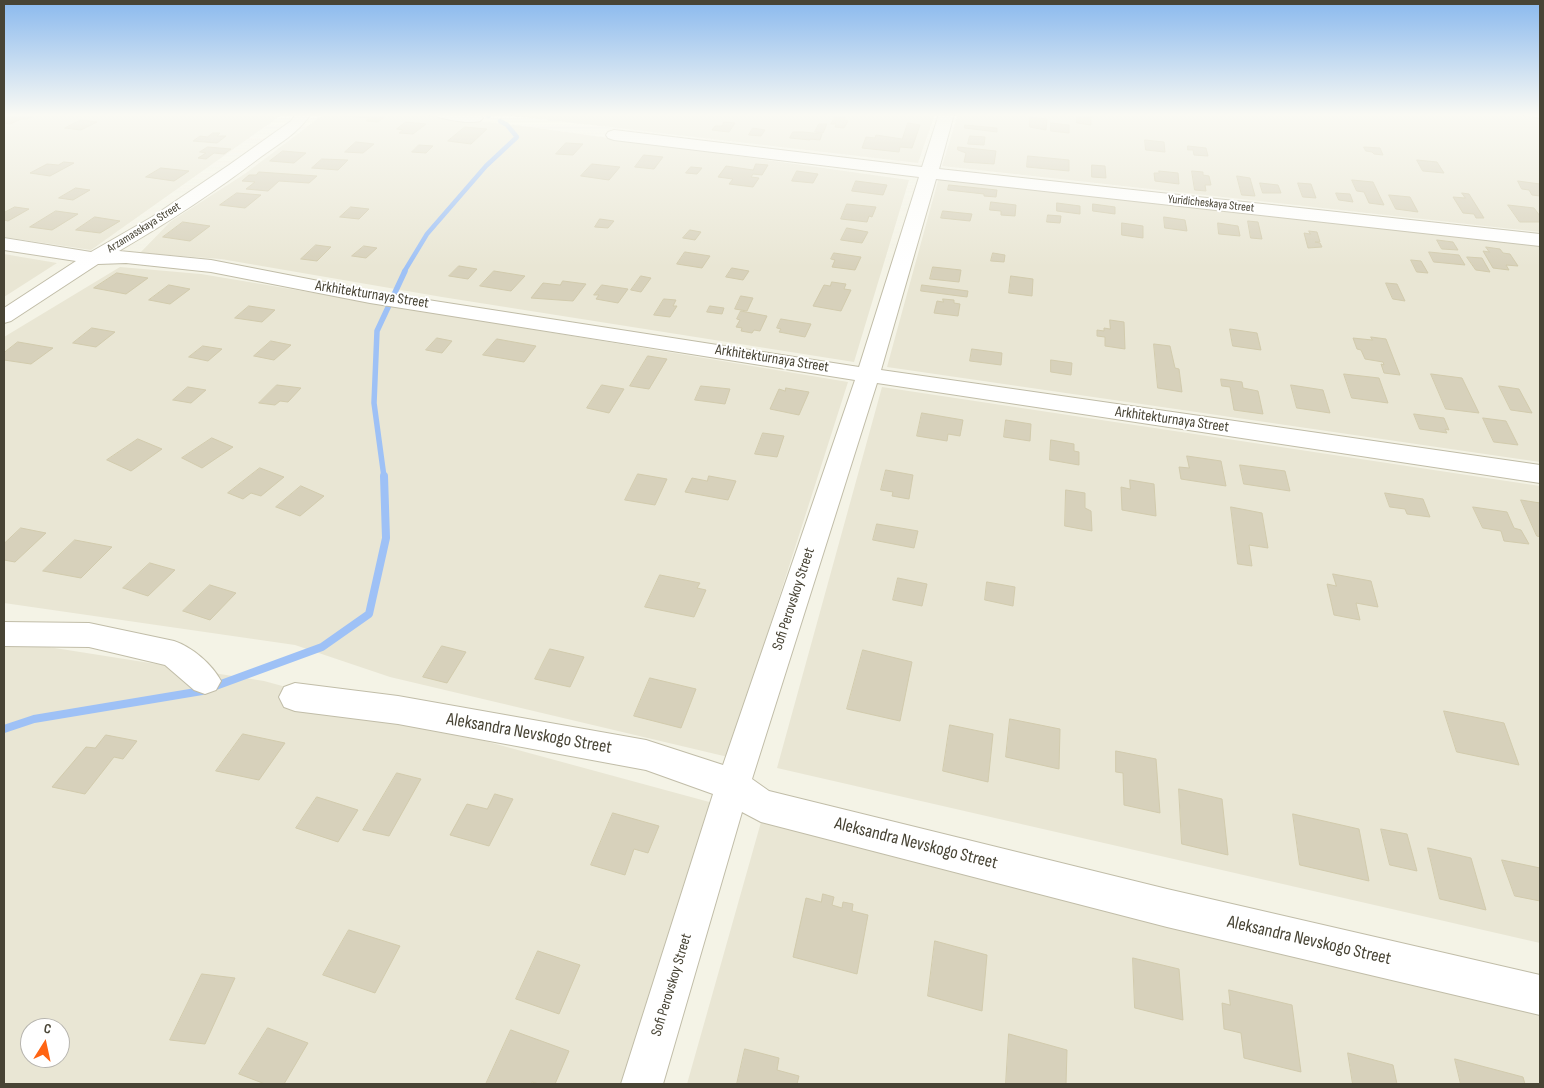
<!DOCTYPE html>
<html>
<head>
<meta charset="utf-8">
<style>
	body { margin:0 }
	#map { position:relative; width:1544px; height:1088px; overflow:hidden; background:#f4f3e6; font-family:"Sofia Sans Condensed",sans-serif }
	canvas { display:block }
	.frame { position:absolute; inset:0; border:5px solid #484435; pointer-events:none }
	.north { position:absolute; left:20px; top:1018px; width:50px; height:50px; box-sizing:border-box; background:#fff; border:1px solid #b6b4ae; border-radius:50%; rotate:10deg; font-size:14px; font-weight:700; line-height:20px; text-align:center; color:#484435 }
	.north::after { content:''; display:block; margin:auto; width:18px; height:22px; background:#ff6413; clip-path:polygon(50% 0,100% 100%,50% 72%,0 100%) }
</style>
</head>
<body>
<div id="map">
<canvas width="1544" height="1088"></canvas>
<div class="frame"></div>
<div class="north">С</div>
</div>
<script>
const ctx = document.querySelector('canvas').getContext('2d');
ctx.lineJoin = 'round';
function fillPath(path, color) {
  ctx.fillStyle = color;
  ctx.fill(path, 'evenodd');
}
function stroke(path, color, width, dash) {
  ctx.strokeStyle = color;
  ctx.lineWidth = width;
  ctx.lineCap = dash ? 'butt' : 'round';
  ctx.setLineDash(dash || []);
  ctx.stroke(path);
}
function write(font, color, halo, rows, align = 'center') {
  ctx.font = font + ' "Sofia Sans Condensed",sans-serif';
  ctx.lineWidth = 4;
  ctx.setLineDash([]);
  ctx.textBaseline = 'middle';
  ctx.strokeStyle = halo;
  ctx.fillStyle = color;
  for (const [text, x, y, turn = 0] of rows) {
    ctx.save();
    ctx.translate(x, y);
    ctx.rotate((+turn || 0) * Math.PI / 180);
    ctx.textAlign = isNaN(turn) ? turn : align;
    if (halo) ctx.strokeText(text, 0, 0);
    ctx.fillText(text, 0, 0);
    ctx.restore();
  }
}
const residential = new Path2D(`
	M4,114H283L91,250L4,237Z
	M324,114H417L531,127L909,180L854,362L442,297L221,259L140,253L170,222L246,173Z
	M497,114H935L918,163Z
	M958,114H1516L1540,118V232L942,166Z
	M939,177L1540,244V462L887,367Z
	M4,254L57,263L4,297Z
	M120,267L201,274L848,382L728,757L390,677L295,645L4,603V337Z
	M882,387L1540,486V943L777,768Z
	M4,640L264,681L713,803L621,1084H4ZM30,1028H60V1058H30Z
	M763,815L1540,1000V1084H687Z`);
const streamFar2 = new Path2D(`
	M485,114L489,116
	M404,272L427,234L486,166L517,137L507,125L500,121`);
const streamFar1 = new Path2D(`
	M384,477L374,403L377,331L405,271`);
const stream = new Path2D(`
	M4,729L34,719L202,691L322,647L369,614L386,538L384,476`);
const building = new Path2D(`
	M348,114H388L378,122L366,121L369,118L346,116Z
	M1077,114L1091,115V125L1077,123Z
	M4,115H16L32,117L27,119H21L10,124L4,123Z
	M836,116L846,117L844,120L848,121L844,128L835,127L836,124H831Z
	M1030,117L1047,119L1046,130L1030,127Z
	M81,120L97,122L81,130L65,128Z
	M406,122L426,124L413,134L399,133L403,130L397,129Z
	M724,122L735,123L729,132L712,130L715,126H722Z
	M908,123L920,125L912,148L900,147L899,152L862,148L866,137L875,138L876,135L902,139Z
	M1051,123L1069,125V133L1051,131Z
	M819,124H827L823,133L815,132Z
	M965,125L997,128V132L965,128Z
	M465,127L487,129L471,144L448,141Z
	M753,128L765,130L761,136L749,135Z
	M793,132H804L822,134L820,140L810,139V140L790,138Z
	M213,133H220L217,136H226L217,143L193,141L200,136L207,137Z
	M970,136L985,137L984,145L968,144Z
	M1145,140L1164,142L1165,152L1146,150Z
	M356,142L374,144L363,153L345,152Z
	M566,143L583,144L573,155L556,154Z
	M419,145L433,146L426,153L412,152Z
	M1188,146L1206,148L1208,156L1194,155L1193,150H1188Z
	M208,147L231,149L224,154L214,153L206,159L198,158L206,153L200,152Z
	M958,147L996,151L994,164L964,162L966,153L958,150Z
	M1364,147L1380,148L1383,155L1374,154L1372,152L1366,151Z
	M283,151L306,153L294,163L270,161Z
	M644,155L663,157L654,169L635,167Z
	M1028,156L1069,160V171L1027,167Z
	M322,159L348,160L338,170L312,168Z
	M1417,160L1437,162L1444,173L1423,171Z
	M64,162L74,163L50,176L30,173L47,164L58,165Z
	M592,164L620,167L609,180L581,176Z
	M756,164L768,165L762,175L753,174L751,177L759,178L753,187L729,184L733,179L718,177L726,166L753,170Z
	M1092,165L1105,166L1106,178L1092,177Z
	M691,167L702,168L697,174L686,173Z
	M161,168L189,171L174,181L146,177Z
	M797,171L818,174L813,183L792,181Z
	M1159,171L1178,173L1179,184L1155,181L1154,173H1159Z
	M1192,171L1203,172V175L1209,176L1211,185H1205L1206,191L1195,190Z
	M259,172L317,176L309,183L279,181L268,191L246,189L255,182L242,181L249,175H256Z
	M1237,176L1250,178L1255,196L1242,195Z
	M1352,180L1373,182L1384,205L1369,203L1364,192L1357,191Z
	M856,181L887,185L883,195L852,191Z
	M1518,181L1540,184V196L1532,195L1529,190L1522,189Z
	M1260,183L1278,185L1281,193H1263Z
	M1298,183L1311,184L1316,198L1303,197Z
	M949,185L997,190L996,197L984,196V194L948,190Z
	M76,188L90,190L73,200L59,198Z
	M237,193L261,195L245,208L220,205Z
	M1336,193L1350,194L1353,202L1339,200Z
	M1462,193L1469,194L1484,218H1476L1474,214L1463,213L1453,197L1465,198Z
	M1389,195L1410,197L1418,212L1396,209Z
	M991,202L1016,205L1015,216L1001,215V211L990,210Z
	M1057,203L1080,206V214L1057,211Z
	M847,204L876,207L872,217L869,216L867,222L841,219Z
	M1093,204L1115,207V214L1093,211Z
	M1508,205L1534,208L1540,216V222H1520Z
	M15,207L29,209L8,221L4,220V213Z
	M351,207L369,209L359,219L340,217Z
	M56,211L78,214L52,230L30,227Z
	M943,211L972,214L970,221L941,218Z
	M1048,215L1061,216L1060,223L1047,222Z
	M95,217L120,221L100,233L76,230Z
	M1164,217L1185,220L1187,231L1165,228Z
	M600,219L614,221L608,228L595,227Z
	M1248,221L1258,222L1262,239L1251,238Z
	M183,222L210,226L190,241L163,237Z
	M1122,223L1143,226V238L1122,235Z
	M1218,223L1238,226L1240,236L1219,234Z
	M847,228L868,232L862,243L841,240Z
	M690,230L701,232L695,240L683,238Z
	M1309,231L1317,232L1320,242H1315L1320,243L1322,247L1308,248L1304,233L1310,234Z
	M1437,240L1453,242L1458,250L1442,249Z
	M316,245L331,247L317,261L301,259Z
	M364,246L377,248L366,258L352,256Z
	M1486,247L1500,249L1503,253L1510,254L1518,266L1506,265L1509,270L1493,268L1483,251L1489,252Z
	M685,252L710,256L702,268L677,264Z
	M1429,252L1459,255L1465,265L1434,262Z
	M834,253L861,257L855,270L832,267L835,260L831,259Z
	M993,253L1005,255L1004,262L991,261Z
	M1467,257L1482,258L1490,272L1476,270Z
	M1411,260L1421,261L1428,273L1417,272Z
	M459,266L477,269L468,279L449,276Z
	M933,267L961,270L959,282L930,279Z
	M732,268L749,271L743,280L726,277Z
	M494,271L525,276L511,291L480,286Z
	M117,273L148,278L126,294L94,288Z
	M641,276L651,278L641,292L631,290Z
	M1011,276L1033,279L1032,296L1009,293Z
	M563,281L586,284L573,301L531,298L543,283L560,285Z
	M832,282L846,284L844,289L851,290L841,311L813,306L824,285L830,286Z
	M1386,283L1397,284L1405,301L1393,299Z
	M169,285L190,289L170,304L149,300Z
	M602,285L628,289L618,303L596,299L599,295H594Z
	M922,285L968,291L967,297L921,291Z
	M741,296L753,298L747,311L735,309Z
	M664,299L676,300L673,306H677L670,317L654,315Z
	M943,299L954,300V303L960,304L958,316L934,313L937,301L943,302Z
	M249,306L275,310L262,322L235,318Z
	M710,306L724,308L722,314L707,312Z
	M741,311L767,316L760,331L754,330L752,333L741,331L742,328L736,327L740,320L737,319Z
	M781,319L811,324L805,337L779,332L781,329L777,328Z
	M1110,320L1124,322L1125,349L1105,346V337L1097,336V330L1104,331V328L1110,329Z
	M92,328L115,332L96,347L73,343Z
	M1230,329L1257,333L1261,350L1233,346Z
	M1371,337L1386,339L1400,375L1384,373L1381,364L1384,365L1383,362L1365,359L1361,350L1357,349L1353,338L1372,340Z
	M437,338L452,341L442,353L426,350Z
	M497,339L536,346L524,362L483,355Z
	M271,341L291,345L274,360L254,356Z
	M18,342L53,348L31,364L4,360V353Z
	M1154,344L1170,346L1175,368L1179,369L1182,392L1158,388Z
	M203,346L222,349L208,361L189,357Z
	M972,349L1002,353L1001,365L970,361Z
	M648,356L667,359L649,389L630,386Z
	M1051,360L1072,363L1071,375L1051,372Z
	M1344,374L1379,378L1388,403L1352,398Z
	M1431,374L1462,378L1479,413L1446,409Z
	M1221,379L1242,382L1243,388L1258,391L1263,414L1234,410L1230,387L1222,386Z
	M277,385L301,388L288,402L280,401L275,405L259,403Z
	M602,385L624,389L609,413L587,408Z
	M1291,385L1323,390L1330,413L1297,408Z
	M701,386L730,389L725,404L695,400Z
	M1499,386L1519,389L1532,413L1511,410Z
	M188,387L206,390L191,403L173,400Z
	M786,388L809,392L799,415L770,409L779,389L785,391Z
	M922,413L963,420L960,436L948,434L947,441L917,436Z
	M1414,414L1444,418L1449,430L1445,429L1447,433L1420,429Z
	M1483,418L1506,421L1518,445L1494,442Z
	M1006,420L1031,424L1030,441L1004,437Z
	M763,433L784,436L777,457L755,454Z
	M212,438L233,447L202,468L182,458Z
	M138,439L162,449L131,471L107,460Z
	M1051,440L1074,444V451L1079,452V465L1050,460Z
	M1187,456L1221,461L1226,486L1181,479L1179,467L1189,468Z
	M1240,465L1285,471L1290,491L1244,484Z
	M260,468L284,477L261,496L251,493L243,499L228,493Z
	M886,470L913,475L909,499L892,496L893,492L881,490Z
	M638,474L667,479L655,505L625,500Z
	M709,476L736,481L728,500L685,492L692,478L707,481Z
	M1130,480L1154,484L1156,516L1122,510L1121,487L1130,489Z
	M301,486L324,496L300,516L276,507Z
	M1066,490L1085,493V508L1091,511L1092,531L1065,526Z
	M1385,493L1423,499L1430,517L1407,514L1405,509L1390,507Z
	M1521,500L1540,503V537L1537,536Z
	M1231,507L1262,513L1268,548L1249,545L1252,566L1238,564Z
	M1473,507L1507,512L1514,528L1521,530L1529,544L1504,541L1501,531L1483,528Z
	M877,524L918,531L914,548L873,540Z
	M21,528L46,533L15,562L4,560V544Z
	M75,540L112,547L81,578L43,571Z
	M150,563L175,570L148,596L123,588Z
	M1333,574L1371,581L1378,607L1356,603L1360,620L1334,615L1327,584L1336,586Z
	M660,575L700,583L697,588L706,590L694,617L645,607Z
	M898,578L927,584L922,606L893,600Z
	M987,582L1015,587L1013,606L985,600Z
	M210,585L236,593L210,620L183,611Z
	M442,646L466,652L447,683L423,677Z
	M550,649L584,657L570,687L535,679Z
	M863,650L912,662L900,721L847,709Z
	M650,678L696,689L681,728L634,716Z
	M1444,711L1504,723L1519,765L1457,752Z
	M1010,719L1060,729L1059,769L1006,757Z
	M950,725L993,734L988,782L943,771Z
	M243,734L285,743L259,780L216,771Z
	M106,735L137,741L123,759L114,757L85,794L52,787L86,747L95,748Z
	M1116,751L1156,759L1160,813L1124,805L1123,773L1116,772Z
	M397,773L421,779L389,836L363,830Z
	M1179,789L1222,799L1228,855L1182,844Z
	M495,794L513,799L489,846L450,835L467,804L487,809Z
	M317,797L358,810L338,842L296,828Z
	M613,813L659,826L648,853L634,849L625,875L591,865Z
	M1293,814L1359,829L1369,881L1300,865Z
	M1381,829L1407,834L1417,871L1390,865Z
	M1428,848L1471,858L1486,910L1440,899Z
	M1502,860L1540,868V901L1515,896Z
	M823,894L834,897L832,905L842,908L843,902L853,904L852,911L868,915L857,974L793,957L806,898L821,902Z
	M349,930L400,946L375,993L323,975Z
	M935,941L987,955L982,1011L928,996Z
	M538,951L580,965L559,1014L516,999Z
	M1133,958L1179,969L1183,1020L1135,1008Z
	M202,974L235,978L205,1044L170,1040Z
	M1229,990L1292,1005L1301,1072L1244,1058L1241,1033L1224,1029L1222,1003L1230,1005Z
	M268,1028L308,1043L284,1084H265L239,1074Z
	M511,1030L569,1051L555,1084H539L532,1082L531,1084H486Z
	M1009,1034L1067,1050L1066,1084H1006Z
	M745,1049L779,1058L777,1070L799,1076L797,1084H737Z
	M1348,1053L1393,1065L1397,1084H1353Z
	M1455,1059L1523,1077L1525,1084H1461Z`);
const street = new Path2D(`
	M296,114H311C299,132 280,143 262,156C216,191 169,222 119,251L211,260L370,291L859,367L919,177L614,140L608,138L606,135L608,132L614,130L922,167L939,114H954L939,169L1540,234V246L936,179L881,370L1540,465V483L877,383L752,779L769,791L1167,889L1540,975V1015L1167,927L761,822L742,812L663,1084H621L713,794L646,770L398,724L295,711L284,707L279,697L284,687L295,683L398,696L646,740L723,765L855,380L370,303L211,272L126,263L98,264L11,321L4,323V308L76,261L4,250V238L91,252L152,217L229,165L291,121Z
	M436,114H478L483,118L480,121C468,124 450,120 438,117Z
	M1532,114H1540V118L1534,117Z
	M4,622L89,623L174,641C192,647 212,664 221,681L216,690L205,694L194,690L165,665L89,647L4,646Z`);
const farStreetnames = [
	["Yuridicheskaya Street",1211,204,6],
	["Arzamasskaya Street",144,228,-32]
];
const streetNames = [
	["Arkhitekturnaya Street",372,295,9],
	["Arkhitekturnaya Street",772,359,9],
	["Arkhitekturnaya Street",1172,420,8],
	["Sofi Perovskoy Street",794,599,-72],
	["Sofi Perovskoy Street",672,985,-73]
];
const nearStreetnames = [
	["Aleksandra Nevskogo Street",529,734,10],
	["Aleksandra Nevskogo Street",916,844,14],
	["Aleksandra Nevskogo Street",1309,941,13]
];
fillPath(residential, '#e9e6d4');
stroke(streamFar2, '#9ec1f6', 4.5);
stroke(streamFar1, '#9ec1f6', 5.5);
stroke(stream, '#9ec1f6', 8);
fillPath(building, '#d7d1bb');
stroke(building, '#d2cbad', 1);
stroke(street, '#c1bda8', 2);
fillPath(street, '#fff');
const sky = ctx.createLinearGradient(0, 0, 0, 267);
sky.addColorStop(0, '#8ab9ee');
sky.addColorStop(0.43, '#fafaf4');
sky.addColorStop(1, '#fafaf400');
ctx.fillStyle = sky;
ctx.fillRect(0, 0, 1544, 267);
write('12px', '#484435', '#fff', farStreetnames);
write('15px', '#484435', '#fff', streetNames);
write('18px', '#484435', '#fff', nearStreetnames);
</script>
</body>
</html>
